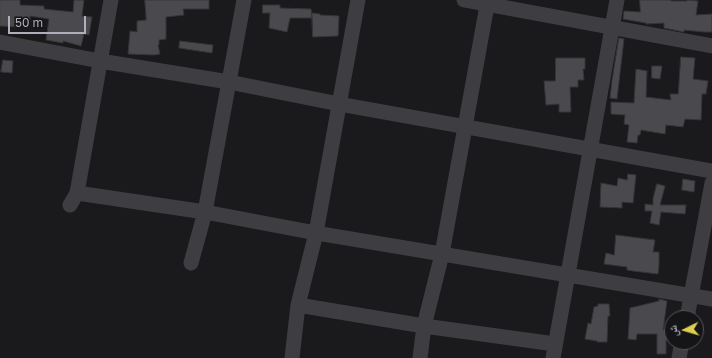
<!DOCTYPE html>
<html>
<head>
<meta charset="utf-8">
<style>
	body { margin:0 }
	#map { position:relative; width:712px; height:358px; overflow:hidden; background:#1a1a1c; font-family:"Golos Text","Noto Naskh Arabic",sans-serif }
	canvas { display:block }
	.north { position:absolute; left:664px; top:310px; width:40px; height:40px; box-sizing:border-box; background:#151517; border:1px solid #525358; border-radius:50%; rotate:265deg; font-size:11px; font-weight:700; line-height:16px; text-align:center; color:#aeafba }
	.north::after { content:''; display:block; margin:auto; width:14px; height:18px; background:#decf50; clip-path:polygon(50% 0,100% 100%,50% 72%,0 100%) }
	.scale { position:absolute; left:8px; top:16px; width:78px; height:18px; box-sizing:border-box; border:2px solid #aeafba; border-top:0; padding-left:5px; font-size:12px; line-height:14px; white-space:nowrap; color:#aeafba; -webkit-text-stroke:3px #151517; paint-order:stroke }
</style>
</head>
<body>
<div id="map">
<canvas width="712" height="358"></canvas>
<div class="north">ش</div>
<div class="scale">50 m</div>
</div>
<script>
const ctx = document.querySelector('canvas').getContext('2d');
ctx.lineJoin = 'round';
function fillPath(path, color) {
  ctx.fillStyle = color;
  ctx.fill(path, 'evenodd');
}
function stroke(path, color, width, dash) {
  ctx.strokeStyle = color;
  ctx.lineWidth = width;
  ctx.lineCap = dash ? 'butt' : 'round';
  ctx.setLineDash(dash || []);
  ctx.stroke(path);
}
const building = new Path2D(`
	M0,0H20V5L44,6V9L73,12L74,0H84L82,16L92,17L89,35L84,34L81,46L63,41V43L46,40L49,19L30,16V22H22L21,27L0,26Z
	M145,0H209V9H183L184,15L166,17V39L159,40V45H158L160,54L154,55L128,54L130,31L137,32V21L146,20Z
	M640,0H671V1H687V0L698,1L696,15L712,14V32H704L684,30V32L664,28V23L646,24V23L623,19L624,11L640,12Z
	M263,5H280V8L311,9L312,18H290L287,32L269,28L270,13H263Z
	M312,13L320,14V15L339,16L338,36L313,37Z
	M619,38L624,39L617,99L610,98L612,81Z
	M180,41L213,45L212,53L179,48Z
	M681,57L695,58L693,79L708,81L706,94H702L701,120L685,119L683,127L666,125L665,134L641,130L640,135H638L637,143L627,142L629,125L624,124L625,115L611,114V102L634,103L636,69L647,71L646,97L671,100L670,94H678Z
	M556,58H585V69H583L584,80H578V87H570L571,112H559V104L546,105L544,81H555Z
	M3,60L13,61L12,73L1,72Z
	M652,66H662L660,79L652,78Z
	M628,174L636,175L633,203L622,202V208L600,207L601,183L617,186L618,178L627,180Z
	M683,179L695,181L694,192L682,190Z
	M657,184L665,186L660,205H686L685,214L661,212L659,225L650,223L652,211H645V204L653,205V199Z
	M616,235L655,240L653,252H659V265L658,274L633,271L627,270V267L604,264L606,253L614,255Z
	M659,299L667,301L663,330H668V340H666V354H657V334H637L636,340L628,339L630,308L659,301Z
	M598,304H609L610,316H608L607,342H597V341L585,339L588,323L591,324L594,307L598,306Z`);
const minor = new Path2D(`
	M464,0L712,46
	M0,42L100,61L229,82L339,104L712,171
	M77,193L205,212L316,233L712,299
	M70,205L77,193L111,0
	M191,263L205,212L244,0
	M298,305L424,326L555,344
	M687,318L712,183
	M292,358L298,305L316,233L358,0
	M420,358L424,326L442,254L488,0
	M553,358L617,0
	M679,358L682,342`);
fillPath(building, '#4a4a4e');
stroke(building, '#353438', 1);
stroke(minor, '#3e3d42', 15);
</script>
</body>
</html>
